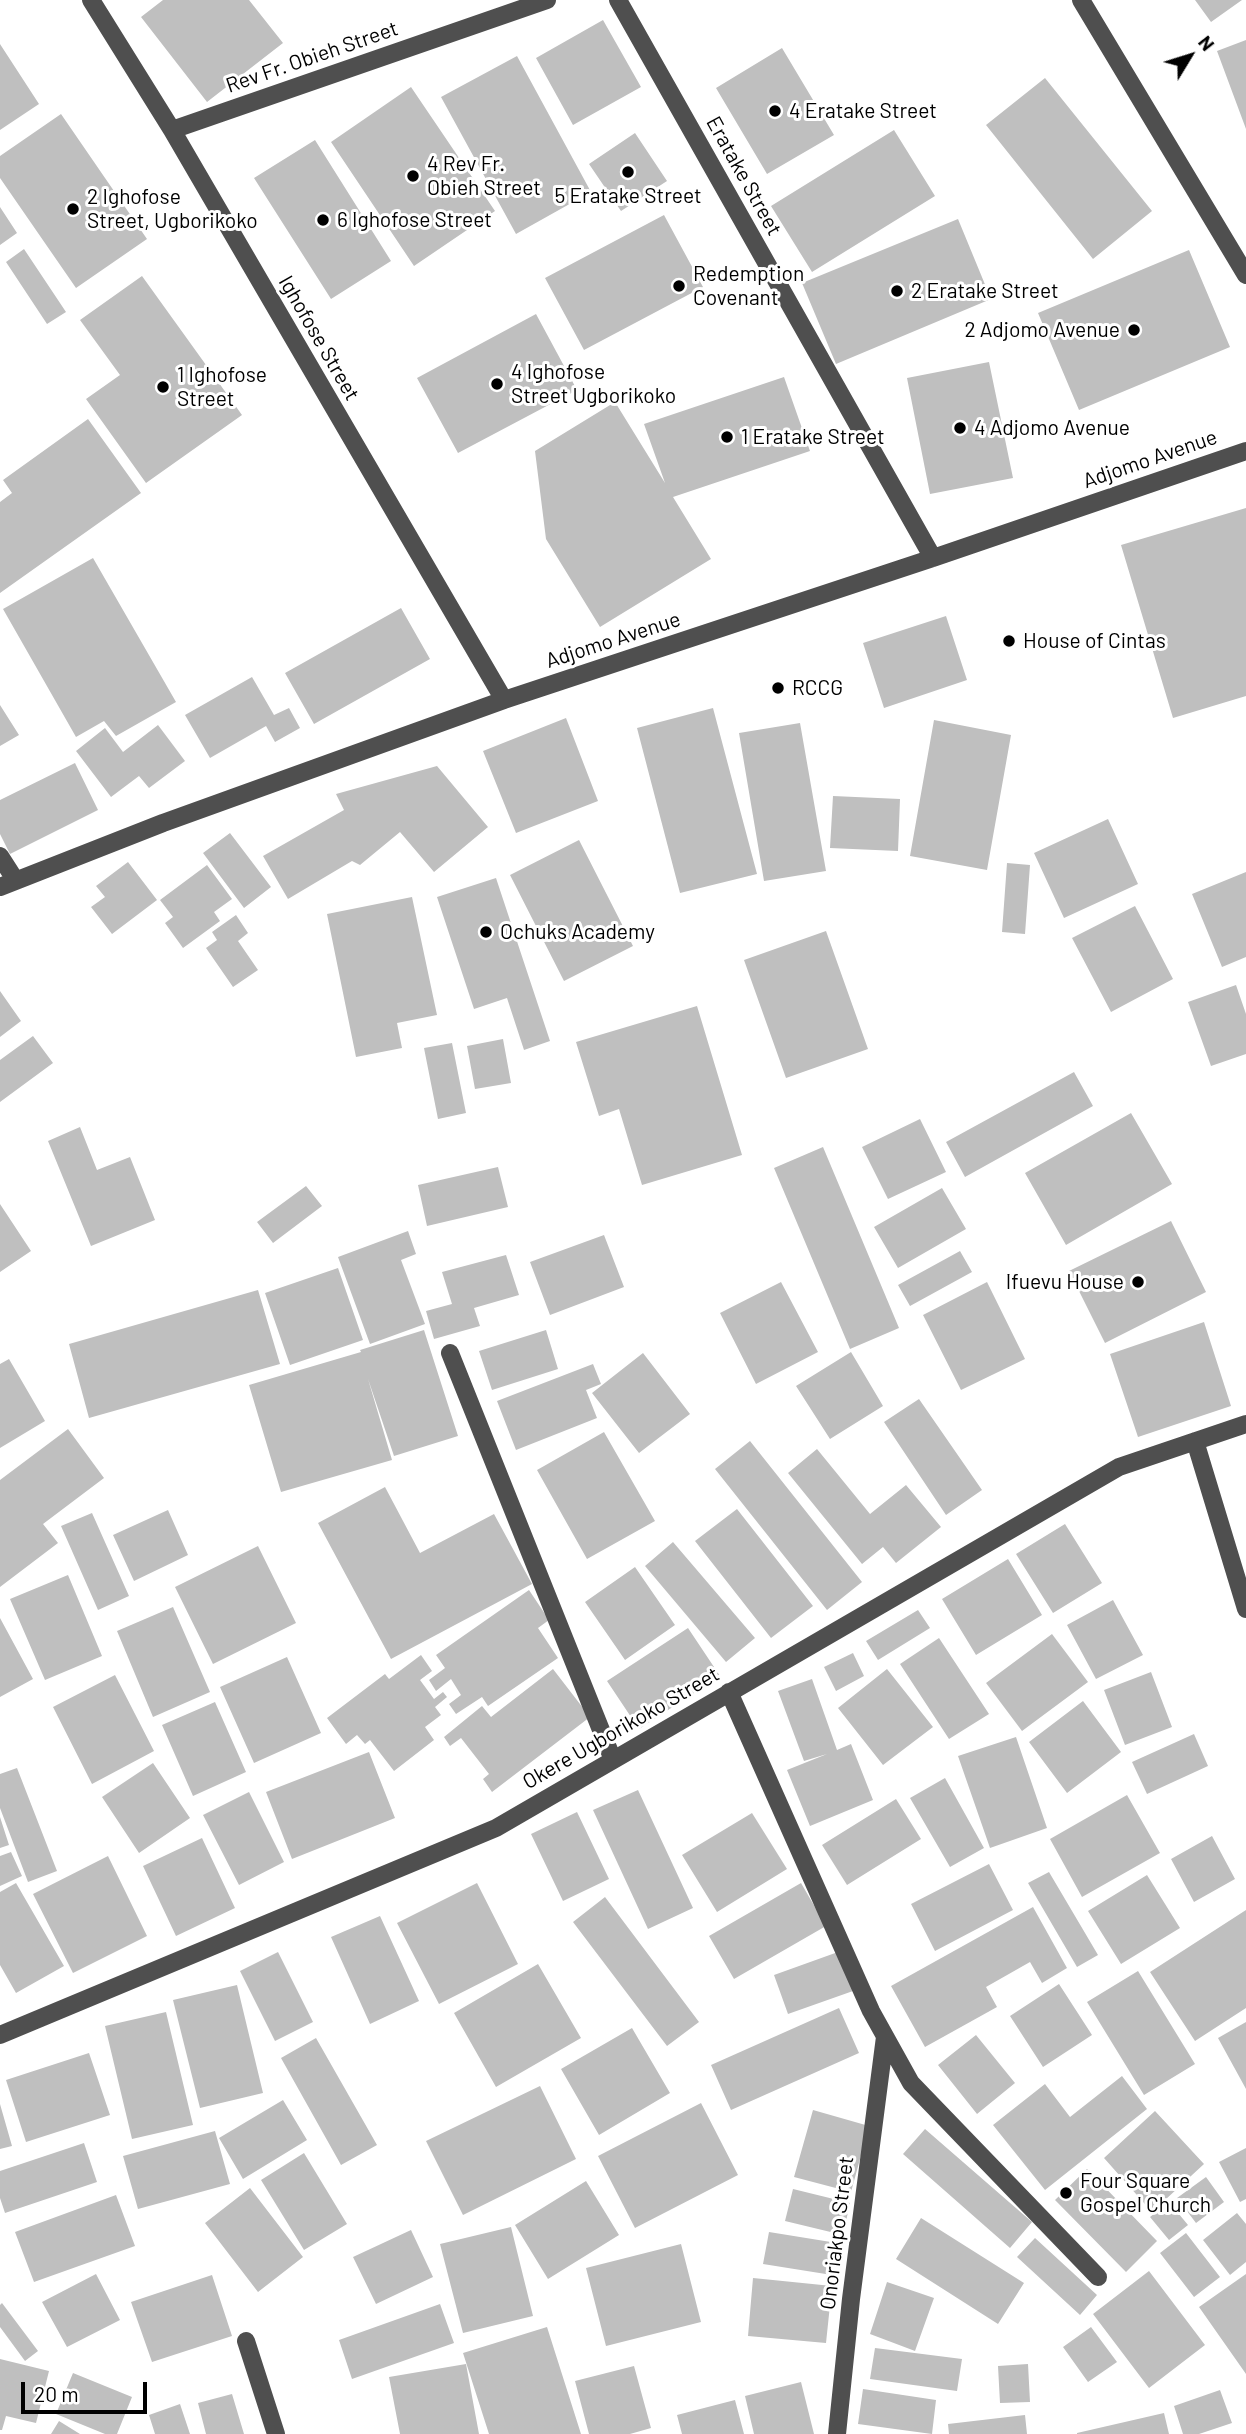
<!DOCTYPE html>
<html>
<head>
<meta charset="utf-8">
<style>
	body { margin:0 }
	#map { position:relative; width:1246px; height:2434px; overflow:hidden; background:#fff; font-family:Barlow,sans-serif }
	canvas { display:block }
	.north { position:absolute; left:1155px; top:21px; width:70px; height:70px; -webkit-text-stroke:5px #fff; paint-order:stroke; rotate:52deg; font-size:19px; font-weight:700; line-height:28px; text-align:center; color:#000 }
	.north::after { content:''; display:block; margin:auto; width:24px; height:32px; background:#000; clip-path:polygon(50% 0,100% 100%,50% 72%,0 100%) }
	.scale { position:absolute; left:21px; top:2382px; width:126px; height:32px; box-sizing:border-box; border:4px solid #000; border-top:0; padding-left:9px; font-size:21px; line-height:24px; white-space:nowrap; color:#000; -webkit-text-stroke:5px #fff; paint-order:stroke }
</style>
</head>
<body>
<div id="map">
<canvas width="1246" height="2434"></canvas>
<div class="north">N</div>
<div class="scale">20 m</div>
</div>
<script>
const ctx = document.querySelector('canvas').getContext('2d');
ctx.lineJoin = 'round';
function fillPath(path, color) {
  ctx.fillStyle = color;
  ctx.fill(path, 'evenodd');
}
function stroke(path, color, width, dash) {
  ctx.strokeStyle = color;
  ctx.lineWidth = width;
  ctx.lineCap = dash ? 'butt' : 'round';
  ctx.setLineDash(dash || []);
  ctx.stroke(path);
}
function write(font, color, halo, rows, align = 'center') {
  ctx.font = font + ' Barlow,sans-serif';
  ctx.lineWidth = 6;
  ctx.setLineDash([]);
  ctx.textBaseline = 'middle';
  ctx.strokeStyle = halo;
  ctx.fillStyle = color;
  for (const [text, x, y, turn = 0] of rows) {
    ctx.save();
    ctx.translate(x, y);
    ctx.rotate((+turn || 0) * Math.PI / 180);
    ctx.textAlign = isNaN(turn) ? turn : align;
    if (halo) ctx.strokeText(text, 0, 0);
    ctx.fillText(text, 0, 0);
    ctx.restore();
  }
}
const building = new Path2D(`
	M163,0H249L283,43L207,102L141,17Z
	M1195,0H1242L1211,22Z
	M603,20L641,87L573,125L536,58Z
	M1246,40V129L1217,51Z
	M0,44L39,104L0,130Z
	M782,48L834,135L767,174L716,88Z
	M517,56L591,192L516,234L441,97Z
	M1045,78L1152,211L1093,259L986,125Z
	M411,87L495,211L414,266L331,142Z
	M61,114L147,239L76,288L0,178V156Z
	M894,130L935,196L812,272L771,206Z
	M635,133L667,181L621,211L589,164Z
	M315,140L391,261L331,299L254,178Z
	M0,207L17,233L0,245Z
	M664,215L703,287L584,350L545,278Z
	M958,219L991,299L836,364L802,283Z
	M24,249L66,312L47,324L6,262Z
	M1189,250L1230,347L1079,410L1038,313Z
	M142,276L242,415L146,483L86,399L120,375L80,320Z
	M536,314L577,390L458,453L417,378Z
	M989,362L1013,478L930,494L907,378Z
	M784,377L810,451L673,497L711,559L600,627L546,539L535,451L615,402L665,483L644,424Z
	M88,419L141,493L0,593V502L12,493L3,480Z
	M1246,508V696L1173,718L1121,545Z
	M93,558L176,702L116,736L104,721L76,737L3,609Z
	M401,608L430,659L314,724L285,673Z
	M946,616L967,680L884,708L863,643Z
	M252,677L274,715L289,708L300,728L275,742L266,726L210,758L185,715Z
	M0,705L19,735L0,746Z
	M713,708L757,874L680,893L637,728Z
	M566,718L598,801L516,833L483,751Z
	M934,720L1011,735L987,870L910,856Z
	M800,723L826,871L764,881L739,733Z
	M158,725L185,761L149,788L139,776L111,797L76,751L105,728L123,752Z
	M75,763L98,810L10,854L0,834V800Z
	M437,766L488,827L434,872L400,832L360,865L352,861L288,899L263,856L344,810L336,794Z
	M833,796L900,799L898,851L830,848Z
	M1108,819L1138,884L1064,918L1034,853Z
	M230,833L271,887L244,908L203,853Z
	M579,840L633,946L564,981L510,875Z
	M128,862L157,900L112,934L91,907L105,897L96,886Z
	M1007,863L1030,865L1025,934L1002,932Z
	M207,865L232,899L214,912L220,921L183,948L165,923L173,917L160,900Z
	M1246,872V957L1222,967L1192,894Z
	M496,878L550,1041L524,1050L507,998L474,1009L437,897Z
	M412,897L437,1015L397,1023L402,1048L356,1057L327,914Z
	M1135,906L1173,979L1111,1012L1072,938Z
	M236,915L248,933L238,941L258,970L233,987L206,948L217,940L212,932Z
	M826,931L868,1049L786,1078L744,960Z
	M1236,985L1246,1014V1054L1211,1066L1188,1002Z
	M0,991L21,1021L0,1037Z
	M697,1006L742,1155L642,1185L619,1109L599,1116L576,1042Z
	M33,1036L53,1063L0,1102V1060Z
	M503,1039L511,1083L475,1089L467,1046Z
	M452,1043L466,1113L438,1119L424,1048Z
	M1074,1072L1093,1106L965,1177L946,1142Z
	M1131,1113L1172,1184L1066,1245L1025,1173Z
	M920,1119L946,1172L888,1199L862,1147Z
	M80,1127L97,1170L130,1157L155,1220L91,1246L48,1141Z
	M823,1147L899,1328L850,1349L774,1168Z
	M498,1167L508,1207L427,1226L418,1185Z
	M306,1186L322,1206L273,1243L257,1222Z
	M942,1188L966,1229L898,1268L874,1227Z
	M0,1204L31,1251L0,1272Z
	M1171,1221L1206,1292L1105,1343L1069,1271Z
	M408,1231L416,1254L401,1260L425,1324L370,1344L338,1257Z
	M604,1235L624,1287L550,1315L530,1262Z
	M960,1251L972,1272L910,1306L898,1285Z
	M506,1255L519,1295L474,1308L480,1326L434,1339L426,1311L452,1304L442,1272Z
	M338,1268L363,1340L290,1365L265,1293Z
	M781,1282L818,1352L756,1384L720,1313Z
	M987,1282L1025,1359L961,1390L923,1315Z
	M258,1290L280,1364L89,1418L69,1344Z
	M1204,1322L1231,1406L1138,1437L1110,1354Z
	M424,1330L458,1436L394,1456L368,1379L392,1460L281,1492L249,1385L361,1352L360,1350Z
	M546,1330L558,1369L492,1390L479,1351Z
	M851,1352L883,1406L830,1439L796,1386Z
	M643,1353L690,1414L639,1453L592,1393Z
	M9,1359L45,1421L0,1448V1364Z
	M593,1364L601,1384L586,1390L597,1418L516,1450L497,1401Z
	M919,1399L982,1490L946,1515L884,1422Z
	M68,1429L104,1478L43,1524L58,1543L0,1587V1480Z
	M604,1432L655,1521L587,1559L537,1470Z
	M750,1441L862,1582L827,1610L715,1469Z
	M817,1449L870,1514L906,1485L941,1527L896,1563L883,1547L862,1564L788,1473Z
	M385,1487L420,1553L494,1514L532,1584L391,1659L318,1523Z
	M737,1509L813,1606L771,1638L695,1541Z
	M168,1510L188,1555L134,1581L113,1535Z
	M92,1513L129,1596L98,1610L61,1526Z
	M1065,1524L1102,1583L1053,1613L1016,1554Z
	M673,1542L755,1638L726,1662L645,1566Z
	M258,1546L296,1623L213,1664L175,1587Z
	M1008,1559L1042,1615L976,1655L942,1599Z
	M635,1567L675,1625L625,1660L585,1602Z
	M68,1575L102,1656L45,1680L10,1599Z
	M529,1590L549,1620L538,1628L558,1658L488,1706L482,1697L456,1714L449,1704L461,1695L451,1679L436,1691L429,1680L445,1668L436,1655Z
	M1113,1600L1143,1655L1096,1679L1067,1625Z
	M173,1607L210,1692L153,1717L117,1631Z
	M918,1610L930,1628L878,1660L866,1641Z
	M0,1618L33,1679L0,1697Z
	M688,1628L720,1676L639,1729L607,1681Z
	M1052,1634L1088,1682L1022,1731L986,1683Z
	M939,1638L989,1714L949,1739L900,1664Z
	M853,1653L864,1676L836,1691L824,1667Z
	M421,1655L432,1671L420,1680L434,1699L443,1692L447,1697L435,1707L441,1715L425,1727L434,1740L394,1771L370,1740L365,1744L357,1735L346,1744L327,1718L385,1674L389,1679Z
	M287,1657L321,1733L254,1763L220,1687Z
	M553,1669L590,1717L492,1792L483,1779L489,1774L461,1738L450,1746L444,1737L482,1706L491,1717Z
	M887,1669L933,1727L883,1765L838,1708Z
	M1151,1672L1172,1727L1125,1745L1104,1690Z
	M115,1675L154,1751L92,1784L53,1707Z
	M812,1679L837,1750L851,1744L873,1800L810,1826L787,1770L827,1754L804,1761L778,1691Z
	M1083,1701L1121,1752L1067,1793L1029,1742Z
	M215,1702L246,1772L193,1796L162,1725Z
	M1194,1734L1208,1766L1147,1794L1132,1762Z
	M1016,1737L1047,1828L990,1848L958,1756Z
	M369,1752L395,1818L292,1859L266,1792Z
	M153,1763L190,1818L139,1853L102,1797Z
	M17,1768L57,1871L28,1882L0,1808V1774Z
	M945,1778L984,1848L950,1867L910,1798Z
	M638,1790L693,1908L648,1929L593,1810Z
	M249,1792L284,1862L239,1885L203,1815Z
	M1127,1795L1160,1853L1082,1897L1050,1839Z
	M896,1799L921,1839L847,1885L822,1845Z
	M577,1812L609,1879L563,1901L531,1834Z
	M752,1813L787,1869L717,1912L682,1855Z
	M0,1817L9,1845L0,1848Z
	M1212,1836L1235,1879L1194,1902L1171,1859Z
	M202,1838L235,1908L176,1936L143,1866Z
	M11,1852L22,1876L0,1886V1856Z
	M108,1856L147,1936L73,1973L33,1894Z
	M989,1864L1013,1910L935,1951L911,1904Z
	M1049,1872L1098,1955L1077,1967L1028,1883Z
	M1147,1875L1180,1928L1121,1964L1088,1911Z
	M16,1883L64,1966L16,1993L0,1965V1892Z
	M477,1883L518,1964L439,2004L397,1923Z
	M801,1883L826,1926L734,1979L709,1936Z
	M605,1897L699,2022L667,2046L573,1922Z
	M1033,1907L1067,1968L1042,1983L1030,1962L986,1987L997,2007L925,2047L891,1986Z
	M1246,1910V2008L1195,2041L1150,1972Z
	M380,1916L419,2001L370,2024L331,1937Z
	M278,1952L313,2022L275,2041L240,1971Z
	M838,1952L853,1991L788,2014L774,1975Z
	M538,1964L581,2038L496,2087L454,2013Z
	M1138,1971L1195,2064L1144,2095L1087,2002Z
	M1059,1984L1092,2035L1043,2067L1010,2016Z
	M237,1985L263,2093L200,2108L173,2000Z
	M839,2008L859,2053L731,2110L711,2065Z
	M166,2012L193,2125L132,2139L105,2026Z
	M1246,2022V2089L1218,2038Z
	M632,2028L670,2093L599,2135L561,2069Z
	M976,2035L1015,2083L977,2114L938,2065Z
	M316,2038L377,2145L341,2165L281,2058Z
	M89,2053L110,2115L26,2142L6,2080Z
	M1122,2076L1147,2109L1045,2190L993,2125L1045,2084L1070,2117Z
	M540,2086L576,2159L463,2215L426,2141Z
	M283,2100L307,2140L243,2179L219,2138Z
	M701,2103L738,2175L635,2228L598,2156Z
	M0,2104L12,2146L0,2149Z
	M813,2110L869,2126L851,2192L794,2177Z
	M1155,2111L1204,2164L1152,2212L1104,2158Z
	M925,2129L1032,2222L1010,2248L903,2154Z
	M215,2131L230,2184L138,2209L123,2156Z
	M84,2143L97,2182L5,2213L0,2198V2171Z
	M1246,2148V2199L1240,2202L1219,2162Z
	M304,2153L347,2224L304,2250L261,2180Z
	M1087,2169L1157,2241L1126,2272L1055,2200Z
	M1206,2177L1224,2202L1196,2223L1177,2198Z
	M586,2181L619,2235L548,2279L515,2225Z
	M250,2188L303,2257L258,2292L205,2223Z
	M793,2189L850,2203L843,2235L785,2221Z
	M116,2195L135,2246L34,2282L15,2232Z
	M1169,2202L1188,2225L1169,2240L1150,2217Z
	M1237,2213L1246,2224V2262L1230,2275L1203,2240Z
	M921,2218L1024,2283L998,2324L896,2259Z
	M511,2227L533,2316L463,2333L440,2244Z
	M411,2230L433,2277L376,2304L353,2257Z
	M769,2232L837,2243L832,2275L763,2264Z
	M1186,2233L1220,2277L1194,2297L1160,2253Z
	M1035,2238L1097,2295L1080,2315L1017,2257Z
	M681,2244L701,2322L606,2346L586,2268Z
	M1149,2271L1205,2345L1149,2388L1093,2314Z
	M96,2274L120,2320L67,2347L42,2302Z
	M1246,2274V2374L1199,2307Z
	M212,2275L232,2336L152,2362L131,2302Z
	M753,2278L832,2286L826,2343L748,2336Z
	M887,2282L934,2298L915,2351L870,2334Z
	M2,2303L38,2351L25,2361L0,2327V2305Z
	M440,2304L454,2343L352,2379L339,2340Z
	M547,2327L581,2434H489L463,2353Z
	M1091,2327L1117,2362L1088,2382L1063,2347Z
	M875,2348L962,2359L957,2391L870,2379Z
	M0,2359L49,2371L36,2423L6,2416L2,2430H0Z
	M466,2364L479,2434H400L389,2377Z
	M1028,2364L1030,2402L1000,2403L998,2366Z
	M634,2366L651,2428L630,2434H589L575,2381Z
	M73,2373L132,2397L117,2434H105L56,2414Z
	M801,2382L814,2434H754L745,2396Z
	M863,2389L936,2400L932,2434L858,2424Z
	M1220,2390L1232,2423L1199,2434H1183L1174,2406Z
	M232,2394L244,2434H206L198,2403Z
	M735,2400L744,2434H682L677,2415Z
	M180,2404L190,2434H155L149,2415Z
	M1164,2413L1169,2434H1077V2433Z
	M1025,2415L1027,2434H949L948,2424Z
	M59,2421L80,2434H51Z`);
const minor = new Path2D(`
	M91,0L172,130L504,700
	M618,0L933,558
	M1081,0L1246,275
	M172,130L547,0
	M0,856L16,881
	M0,887L163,823L504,700L933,558L1246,451
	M450,1353L613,1760
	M1195,1441L1246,1609
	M729,1692L871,2011L911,2083L1098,2277
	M0,2035L496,1828L1119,1467L1246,1424
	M246,2341L276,2434
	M837,2434L851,2299L885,2037`);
const markers = [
	[775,111,7,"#000"],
	[628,172,7,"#000"],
	[413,176,7,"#000"],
	[73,209,7,"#000"],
	[323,220,7,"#000"],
	[679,286,7,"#000"],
	[897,291,7,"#000"],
	[1134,330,7,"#000"],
	[497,384,7,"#000"],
	[163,387,7,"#000"],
	[960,428,7,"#000"],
	[727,437,7,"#000"],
	[1009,641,7,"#000"],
	[778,688,7,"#000"],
	[486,932,7,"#000"],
	[1138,1282,7,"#000"],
	[1066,2193,7,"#000"]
];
const streetNames = [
	["Rev Fr. Obieh Street",312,57,-19],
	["Eratake Street",744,176,61],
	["Ighofose Street",319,338,60],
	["Adjomo Avenue",1150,459,-19],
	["Adjomo Avenue",613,640,-18],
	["Okere Ugborikoko Street",621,1728,-30],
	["Onoriakpo Street",837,2233,-83]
];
const poiNames = [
	["4 Eratake Street",789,111],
	["4 Rev Fr.",427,164],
	["Obieh Street",427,188],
	["5 Eratake Street",628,196,"center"],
	["2 Ighofose",87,197],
	["Street, Ugborikoko",87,221],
	["6 Ighofose Street",337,220],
	["Redemption",693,274],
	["Covenant",693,298],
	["2 Eratake Street",911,291],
	["2 Adjomo Avenue",1120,330,"right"],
	["4 Ighofose",511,372],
	["Street Ugborikoko",511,396],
	["1 Ighofose",177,375],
	["Street",177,399],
	["4 Adjomo Avenue",974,428],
	["1 Eratake Street",741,437],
	["House of Cintas",1023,641],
	["RCCG",792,688],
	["Ochuks Academy",500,932],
	["Ifuevu House",1124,1282,"right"],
	["Four Square",1080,2181],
	["Gospel Church",1080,2205]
];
fillPath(building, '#bfbfbf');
stroke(minor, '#4f4f4f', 18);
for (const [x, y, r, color] of markers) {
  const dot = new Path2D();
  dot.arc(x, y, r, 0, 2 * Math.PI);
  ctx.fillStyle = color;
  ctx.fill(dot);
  stroke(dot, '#fff', 2.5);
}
write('21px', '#000', '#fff', streetNames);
write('21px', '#000', '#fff', poiNames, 'left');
</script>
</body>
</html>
